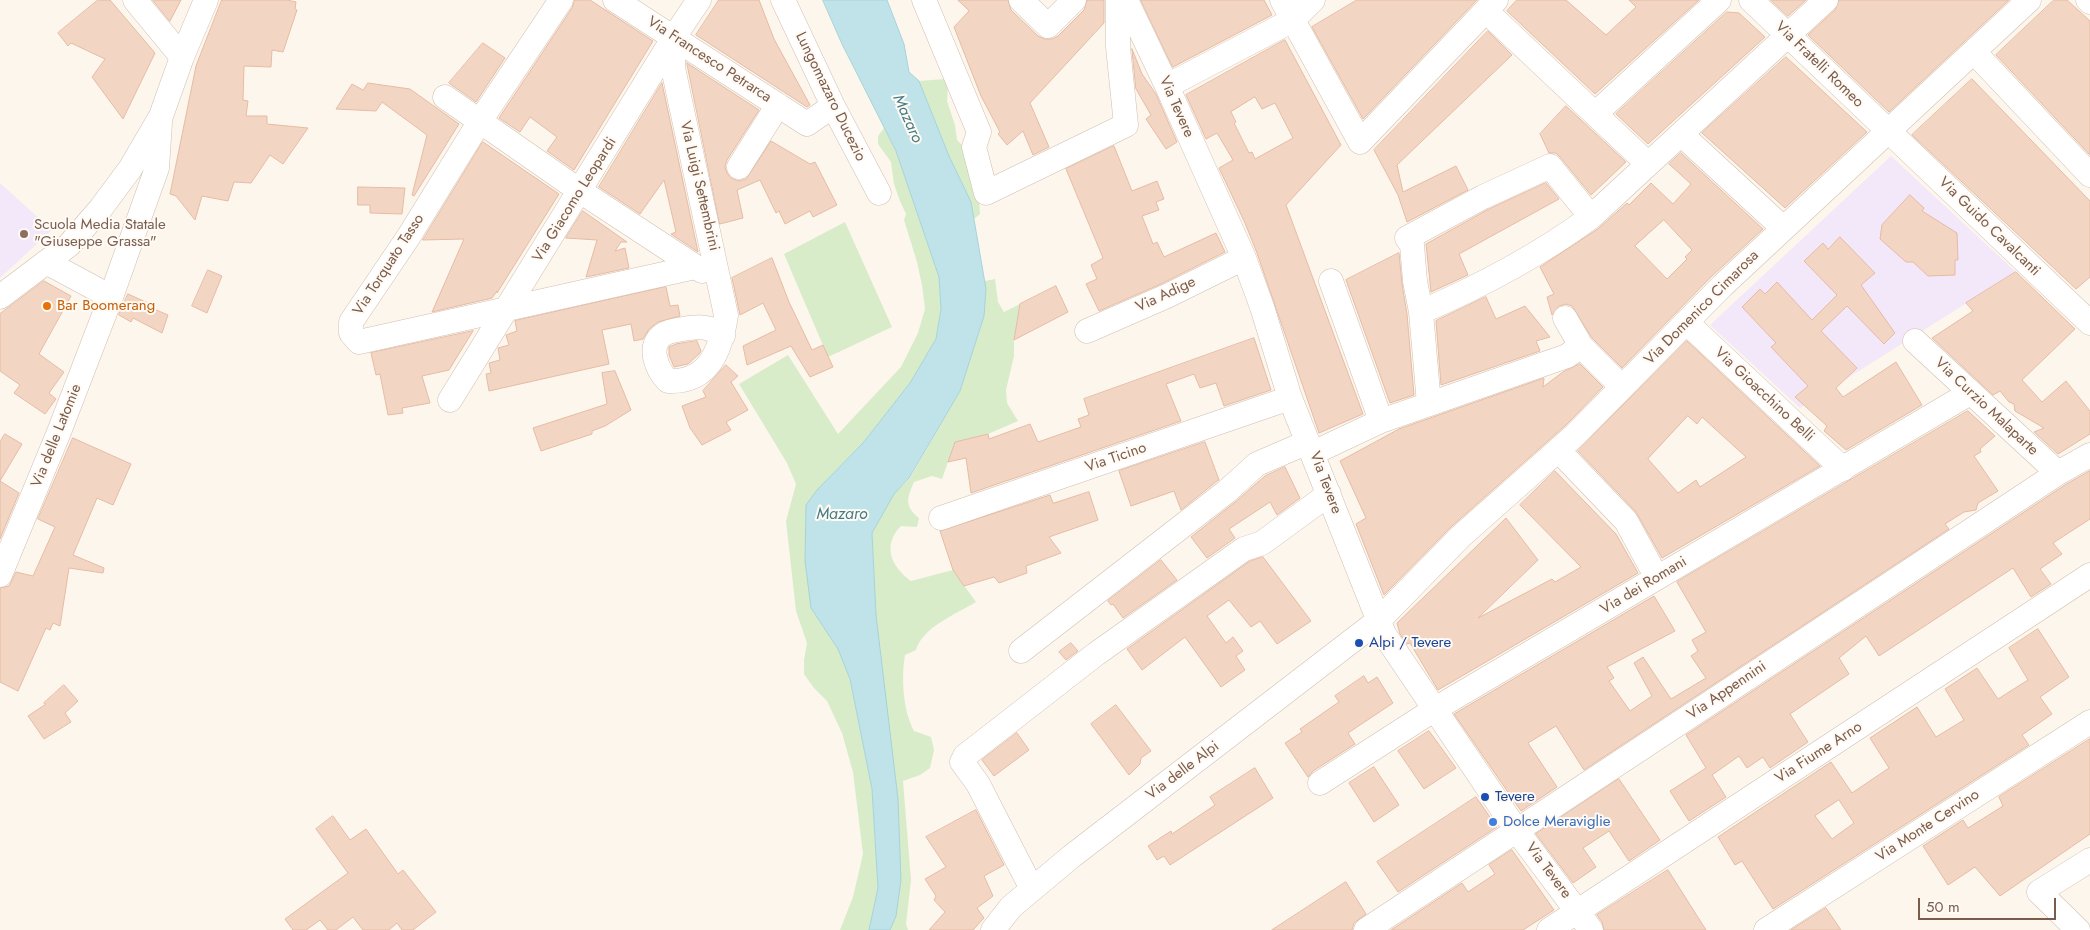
<!DOCTYPE html>
<html>
<head>
<meta charset="utf-8">
<style>
	body { margin:0 }
	#map { position:relative; width:2090px; height:930px; overflow:hidden; background:#fdf6ec; font-family:Jost,sans-serif }
	canvas { display:block }
	.scale { position:absolute; left:1918px; top:898px; width:138px; height:22px; box-sizing:border-box; border:2px solid #7a5c4d; border-top:0; padding-left:6px; font-size:15px; line-height:18px; white-space:nowrap; color:#7a5c4d; -webkit-text-stroke:4px #fffaf3; paint-order:stroke }
</style>
</head>
<body>
<div id="map">
<canvas width="2090" height="930"></canvas>
<div class="scale">50 m</div>
</div>
<script>
const ctx = document.querySelector('canvas').getContext('2d');
ctx.lineJoin = 'round';
function fillPath(path, color) {
  ctx.fillStyle = color;
  ctx.fill(path, 'evenodd');
}
function stroke(path, color, width, dash) {
  ctx.strokeStyle = color;
  ctx.lineWidth = width;
  ctx.lineCap = dash ? 'butt' : 'round';
  ctx.setLineDash(dash || []);
  ctx.stroke(path);
}
function write(font, color, halo, rows, align = 'center') {
  ctx.font = font + ' Jost,sans-serif';
  ctx.lineWidth = 4;
  ctx.setLineDash([]);
  ctx.textBaseline = 'middle';
  ctx.strokeStyle = halo;
  ctx.fillStyle = color;
  for (const [text, x, y, turn = 0] of rows) {
    ctx.save();
    ctx.translate(x, y);
    ctx.rotate((+turn || 0) * Math.PI / 180);
    ctx.textAlign = isNaN(turn) ? turn : align;
    if (halo) ctx.strokeText(text, 0, 0);
    ctx.fillText(text, 0, 0);
    ctx.restore();
  }
}
const education = new Path2D(`
	M1891,156L2016,272L1800,408L1710,325Z
	M0,183L52,230L0,278Z`);
const green = new Path2D(`
	M945,79L948,86L947,101L955,125L957,140L965,148L979,199L980,214L974,219L971,202L949,156L919,81Z
	M884,128L896,151L939,277L941,309L936,339L910,383L863,443L817,490L811,608L838,649L850,679L872,789L878,888L869,930H840L853,897L863,854L853,772L842,733L827,701L814,688L804,674V660L807,643L796,611L786,521L796,484L787,463L739,384L788,355L838,434L901,367L918,333L925,309L922,285L917,262L904,220L906,214L900,201L894,184L891,162L878,144V136Z
	M845,222L892,327L828,357L784,254Z
	M995,279L998,302L1004,312L1020,304L1014,339V356L1006,390L1007,403L1018,421L988,434L955,442L942,479L932,476L914,482C907,498 904,506 919,518L917,527L901,526C882,545 891,567 911,581L953,570L976,602C956,614 923,627 916,650L905,655C901,679 903,710 914,731L931,737L934,750L930,768L920,775L903,781L911,880L906,924L908,930H890L896,916L876,615L872,533L894,494L910,478L960,391L984,316L985,281Z`);
const water = new Path2D(`
	M823,0H887L904,44L909,72L919,81L949,156L971,202L986,289L984,316L960,391L909,478L894,494L872,533L876,615L898,799L901,880L896,916L890,930H869L878,888L872,789L850,679L838,649L811,608L805,561L806,505L817,490L863,443L910,383L936,339L941,309L939,277L896,151L842,44Z`);
const building = new Path2D(`
	M98,0H110L155,53L123,119L92,77L105,59L71,43L68,46L58,33Z
	M153,0H181L170,21Z
	M222,0H287L296,2L295,9L297,10L283,52L272,50L271,67L244,66L243,100L248,101L246,116H267V124L308,128L283,164L270,155L251,183L234,182L228,201L202,196L195,220L176,196L170,194L196,66Z
	M575,0H590L653,41L574,170L547,151L557,137L530,117L520,132L499,118L572,8Z
	M719,0H759L774,39L810,105L807,107L696,35Z
	M958,0H1008L1011,10L1038,36L1045,39H1052L1058,36L1084,10L1087,0H1104V23L1030,103L1049,147L1033,155L1023,131L1007,145L998,134L1000,132L981,96L954,27L969,11Z
	M1141,0H1264L1272,15L1173,67Z
	M1357,0H1477L1363,119L1312,27Z
	M1517,0H1566L1606,35L1636,7L1629,0H1699L1595,94L1507,11Z
	M1771,0H1806L1788,16Z
	M1839,0H2009L1889,112L1808,35L1835,10Z
	M2054,0H2067L2090,21V155L1996,55Z
	M1727,12L1739,13L1765,37L1648,144L1616,114Z
	M1488,31L1512,55L1397,165L1403,192L1456,166L1468,190L1407,222L1398,195L1374,150Z
	M1285,40L1341,145L1286,205L1363,414L1319,433L1257,253L1245,223L1219,168L1233,160L1217,133L1206,139L1186,95ZM1255,97L1262,109L1275,103L1293,138L1255,159L1252,152L1249,153L1234,123L1236,122L1231,112Z
	M483,43L505,58L476,102L449,83Z
	M1132,49L1142,74L1156,94L1177,142L1166,149L1146,119L1151,115L1136,89Z
	M1786,57L1867,132L1785,208L1702,133Z
	M687,63L759,110L727,160L725,167L727,173L731,178L739,181L746,179L771,141L810,164L815,162L837,205L813,217L810,211L785,224L779,211L776,213L760,180L737,190L743,218L720,224Z
	M1972,79L2090,201V277L2076,289L1912,135Z
	M368,83L410,89L459,124L414,196L412,195L427,135L382,102L376,111L336,109L352,84L363,90Z
	M662,83L698,252L671,234L676,232L664,180L640,214L599,187Z
	M1566,106L1626,162L1591,195L1560,157L1556,153H1549L1540,134Z
	M483,142L559,194L497,293V291L492,298L432,312L464,239L423,240Z
	M1114,146L1132,191L1157,181L1164,199L1156,202L1159,210L1142,216L1153,244L1157,242L1164,257L1216,233L1225,252L1161,284L1099,311L1086,284L1097,279L1091,265L1103,258L1066,169Z
	M1681,153L1763,229L1712,276L1622,368L1592,338L1572,306L1566,304L1559,306L1552,315L1547,297L1554,294L1540,267L1599,228L1627,203L1629,205L1651,183L1673,204L1691,184L1669,164ZM1664,220L1692,250L1685,257L1687,259L1667,279L1635,246Z
	M1546,183L1559,199L1459,254L1468,275L1431,292L1426,244L1489,209Z
	M358,187L405,188L402,214L370,213V205H358Z
	M1910,195L1924,208L1922,211L1957,233L1958,260H1955V275L1928,276L1913,262H1906L1880,239L1882,225Z
	M583,211L627,242H621L615,251L625,248L629,268L586,277L597,240L566,238Z
	M1840,237L1875,273L1861,285L1895,333L1884,344L1847,306L1821,331L1857,368L1836,388L1843,397L1896,362L1922,405L1846,450L1824,431L1827,426L1795,397L1808,386L1771,347L1776,343L1742,307L1760,289L1765,294L1777,282L1812,320L1837,295L1804,261L1823,243L1828,249Z
	M1399,253L1402,284L1407,314L1414,395L1390,403L1346,280Z
	M772,258L789,302L812,350L823,345L833,367L810,377L791,346L747,365L743,346L776,330L763,303L740,315L732,278Z
	M208,270L222,276L207,313L192,306Z
	M2016,272L2075,329L2022,380L2042,402L2066,381L2090,411V434L2058,454L2034,432L2044,428L2015,411L2014,404L2009,402L2000,391L1993,395L1932,338L1973,311L1966,303Z
	M44,281L71,296L39,354L64,372L49,393L56,399L45,414L14,393L20,385L0,371V314Z
	M1056,286L1068,312L1014,340L1020,304Z
	M666,287L670,306L678,305L680,316L658,322L649,329L643,339L634,341L631,324L602,330L609,364L489,391L486,374L491,373L489,363L500,360L498,348L509,345L506,335L517,331L515,321Z
	M128,294L148,303L147,306L168,315L162,333L133,318L131,322L119,315Z
	M1486,297L1496,319L1525,306L1550,337L1536,341L1540,351L1441,385L1436,321Z
	M473,331L449,370L422,376L430,403L402,408L403,413L388,415L380,374L376,375L371,353Z
	M1254,338L1271,390L1224,406L1216,383L1200,388L1194,374L1166,384L1181,421L971,493L966,458L948,462L955,442L988,434L989,439L1030,424L1038,442L1081,427L1078,419L1089,415L1084,399Z
	M697,341L701,351L699,354L688,364L674,367L669,355V347L676,344Z
	M1687,341L1820,466L1662,558L1636,512L1578,451ZM1688,416L1697,424L1702,417L1746,457L1700,487L1696,480L1678,493L1648,459Z
	M1580,364L1603,387L1566,425L1451,527L1384,595L1356,524L1366,518L1340,461L1399,429L1544,378L1543,387L1563,372Z
	M726,365L738,376L731,382L748,410L726,422L731,430L702,445L690,428L682,406L706,397L703,391Z
	M615,371L631,410L605,426L592,431V434L541,451L533,428L607,404L602,373Z
	M1968,411L1995,436L1980,449L1981,452L1974,456L1998,491L1978,503L1976,510L1964,512L1945,524L1949,529L1584,770L1556,726L1528,743L1557,787L1521,811L1454,714L1654,596L1675,631L1607,667L1614,678L1609,681L1630,711L1652,696L1634,663L1643,657L1671,699L1706,678L1691,656L1698,651L1692,640L1706,632L1677,582Z
	M5,434L22,444L0,481L19,493L0,539V442Z
	M73,438L131,464L113,505L97,498L73,555L104,568L103,573L69,568L60,626L53,623L50,630L46,628L18,691L0,682V588L9,586L16,572L33,576L55,527L38,519Z
	M1205,442L1219,480L1217,481L1181,510L1174,491L1131,506L1119,471Z
	M1285,467L1300,498L1277,515L1270,502L1229,529L1235,538L1207,558L1191,537L1234,503L1265,476Z
	M1555,471L1616,534L1638,573L1438,690L1410,643L1407,644L1400,634L1397,623L1506,518L1538,560L1478,618L1552,579L1555,582L1581,567L1520,505Z
	M2090,471V519L2053,543L2062,554L2040,569L2051,584L2031,597L2013,568L1879,656L1866,636L1839,658L1849,674L1790,714L1808,742L1770,768L1763,757L1747,768L1739,756L1712,775L1726,797L1689,821L1670,791L1706,768L1686,735L2065,485Z
	M1089,492L1098,520L1049,537L1061,553L1026,566L1027,573L999,583L994,577L964,586L953,570L940,531L1050,495L1053,503Z
	M1263,557L1311,621L1277,644L1260,621L1251,627L1229,600L1207,616L1226,643L1233,637L1243,651L1236,656L1245,670L1221,687L1185,637L1142,670L1127,649L1250,561Z
	M1161,560L1177,580L1123,618L1113,604L1111,605L1108,601Z
	M2038,629L2069,677L2040,697L2052,714L2022,735L2029,745L1773,909L1742,861L1735,865L1718,837L1831,762L1852,793L1889,768L1870,738L1917,707L1936,737L1964,720L1945,689L1977,668L1998,699L2028,680L2009,648ZM1839,800L1854,823L1832,839L1815,816Z
	M1071,643L1078,651L1066,660L1059,652Z
	M1364,676L1368,683L1377,677L1393,703L1348,733L1355,744L1313,771L1308,777L1285,743L1302,732L1300,729L1339,702L1335,696Z
	M64,685L78,701L65,713L71,722L44,739L28,716L46,704L44,703Z
	M1116,705L1151,751L1141,758L1140,764L1129,775L1091,724Z
	M1429,731L1456,768L1424,789L1398,751Z
	M1017,733L1029,750L994,776L982,760Z
	M2090,739V834L2000,896L1975,867L1948,885L1923,846L1963,820L1968,828L2003,806L1999,797Z
	M1374,767L1399,805L1374,822L1349,783Z
	M1255,768L1273,798L1170,865L1164,856L1157,860L1148,846L1171,831L1172,834L1215,805L1210,797Z
	M1619,779L1660,840L1629,861L1609,831L1583,848L1596,867L1573,883L1536,834Z
	M1476,797L1497,827L1398,892L1377,862Z
	M976,810L1004,865L984,876L993,896L977,908L984,918L973,930H929L945,912L934,900L936,896L925,879L946,867L926,837Z
	M333,816L350,840L366,829L398,874L403,870L436,912L413,930H402L397,923L389,930H363L353,917L336,930H328L320,920L306,930H293L285,919L348,873L316,829Z
	M1512,850L1554,910L1523,930H1391L1462,883L1468,892L1495,874L1489,865Z
	M1668,870L1706,930H1604L1602,922L1597,915Z
	M1346,882L1366,914L1354,923L1352,930H1272Z
	M1826,908L1841,930H1791Z`);
const minor = new Path2D(`
	M135,0L182,57
	M561,0L480,121L409,236L351,322V333L359,342L695,267
	M615,0L807,124L833,106
	M783,0L833,106L879,193
	M924,0L979,132L974,147L986,193L1126,125L1118,47V0
	M1021,0L1048,26L1074,0
	M1126,0L1167,86L1244,258L1262,307L1290,398L1384,634L1517,831L1591,930
	M1282,0L1360,142L1496,0
	M1751,0L2090,323
	M2088,0L2090,2
	M1486,11L1648,164
	M674,37L673,68L726,315C721,350 709,383 668,381C657,370 646,345 664,334C669,331 677,330 683,329C700,326 709,326 723,336
	M1974,52L2090,175
	M1167,86L1293,20L1313,0
	M445,97L580,191L702,271
	M1595,114L1719,0
	M1681,134L1783,228
	M739,167L778,105
	M46,262L111,297L157,168L160,123
	M1331,281L1381,421
	M0,297L69,245L101,208L130,169L161,116L182,57L206,0
	M1421,312C1481,286 1538,256 1591,217
	M1565,318L1581,346L1622,387
	M1686,322L1843,469
	M1087,331L1167,296L1244,258
	M1915,341L2058,473
	M450,400L674,37L699,0
	M1429,404L1421,312L1415,281L1412,245L1407,238L1483,197L1550,166L1591,217L1826,0
	M1558,450L1626,521L1657,578
	M1313,453L1381,421L1567,356L1581,346
	M941,518L1290,398
	M0,575L59,432L111,297
	M1021,651L1226,492L1257,464L1308,442
	M1320,783L1435,709L1970,393
	M1032,889L978,784L962,762L965,756L1096,654L1244,549L1262,543L1329,494
	M993,930L1011,907L1072,856L1379,620L1460,537L1575,435L1722,286L2029,0
	M1366,930L2058,473L2090,455
	M1549,930L2090,575
	M1766,930L2090,722
	M2078,930L2039,892L2090,860`);
const markers = [
	[24,234,5,"#8d6e63"],
	[47,306,5,"#e8710a"],
	[1359,643,5,"#1a4fb4"],
	[1485,797,5,"#1a4fb4"],
	[1493,822,5,"#3f7fe0"]
];
const streetNames = [
	["Via Francesco Petrarca",709,60,33],
	["Via Fratelli Romeo",1819,65,44],
	["Lungomazaro Ducezio",830,97,64],
	["Via Tevere",1176,107,66],
	["Via Luigi Settembrini",699,186,77],
	["Via Giacomo Leopardi",575,200,-58],
	["Via Guido Cavalcanti",1989,227,44],
	["Via Torquato Tasso",389,265,-57],
	["Via Adige",1166,295,-25],
	["Via Domenico Cimarosa",1702,308,-45],
	["Via Gioacchino Belli",1764,395,43],
	["Via Curzio Malaparte",1986,407,43],
	["Via delle Latomie",57,436,-68],
	["Via Ticino",1116,458,-19],
	["Via Tevere",1325,483,69],
	["Via dei Romani",1644,586,-31],
	["Via Appennini",1727,691,-34],
	["Via Fiume Arno",1819,753,-33],
	["Via delle Alpi",1183,771,-37],
	["Via Monte Cervino",1928,826,-33],
	["Via Tevere",1548,871,53]
];
const educationNames = [
	["Scuola Media Statale",34,225],
	["\"Giuseppe Grassa\"",34,242]
];
const foodNames = [
	["Bar Boomerang",57,306]
];
const transitNames = [
	["Alpi / Tevere",1369,643],
	["Tevere",1495,797]
];
const shopNames = [
	["Dolce Meraviglie",1503,822]
];
const waterNames = [
	["Mazaro",907,119,66],
	["Mazaro",842,515]
];
fillPath(education, '#f3e8fa');
fillPath(green, '#d8ecc9');
fillPath(water, '#bfe3e8');
stroke(water, '#a5d3da', 1);
fillPath(building, '#f3d5c3');
stroke(building, '#e6bba3', 1);
stroke(minor, '#d1beb0', 25);
stroke(minor, '#fff', 24);
for (const [x, y, r, color] of markers) {
  const dot = new Path2D();
  dot.arc(x, y, r, 0, 2 * Math.PI);
  ctx.fillStyle = color;
  ctx.fill(dot);
  stroke(dot, '#fffaf3', 2);
}
write('15px', '#7a5c4d', '#fffaf3', streetNames);
write('15px', '#785e54', '#fffaf3', educationNames, 'left');
write('15px', '#c56008', '#fffaf3', foodNames, 'left');
write('15px', '#164399', '#fffaf3', transitNames, 'left');
write('15px', '#366cbe', '#fffaf3', shopNames, 'left');
write('italic 16px', '#437c86', '#fffaf3', waterNames);
</script>
</body>
</html>
